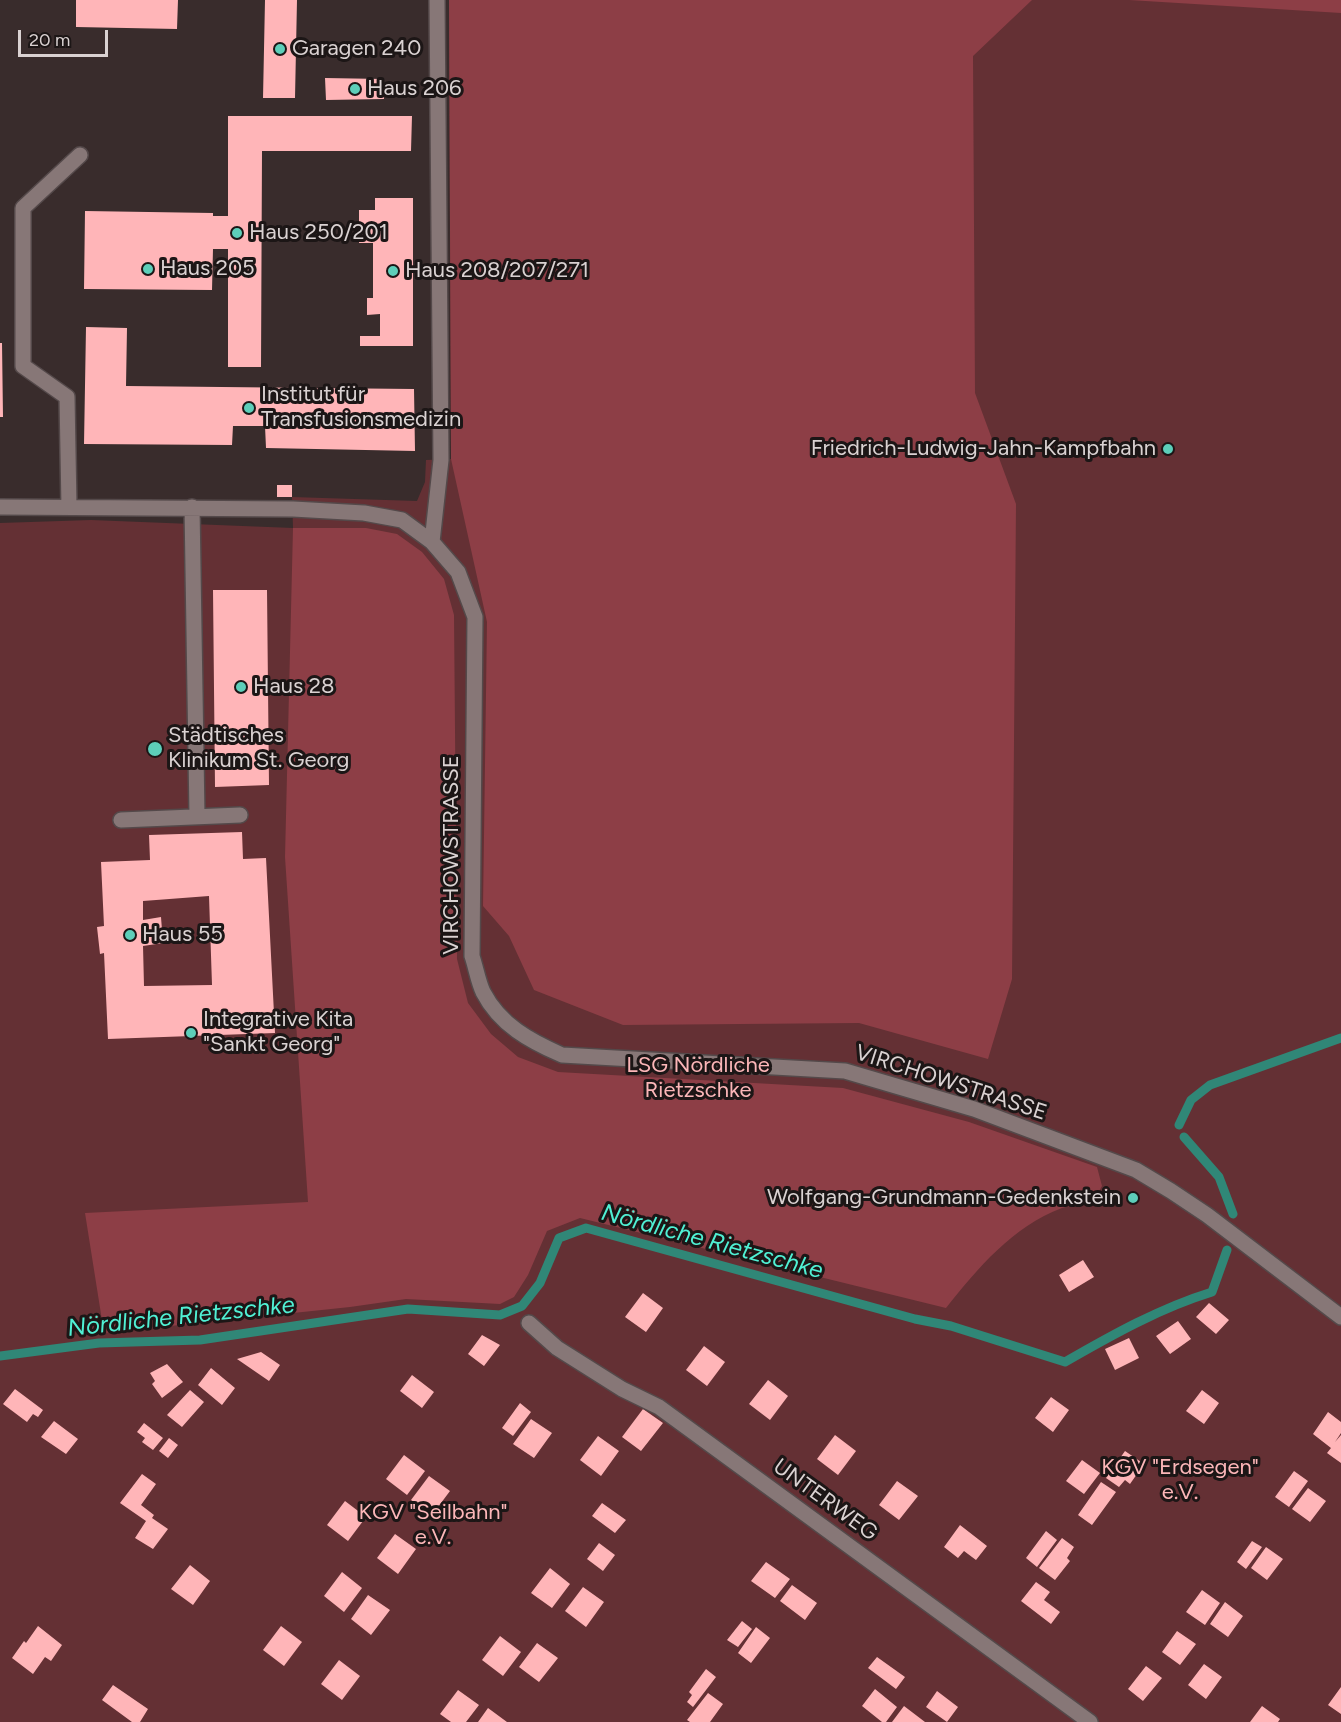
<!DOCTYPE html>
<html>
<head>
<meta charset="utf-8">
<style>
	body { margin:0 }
	#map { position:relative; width:1341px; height:1722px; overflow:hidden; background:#392c2c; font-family:Figtree,sans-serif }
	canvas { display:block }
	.scale { position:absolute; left:18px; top:30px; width:90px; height:27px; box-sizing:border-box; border:3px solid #dad2d2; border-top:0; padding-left:8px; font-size:18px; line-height:21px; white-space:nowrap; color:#dad2d2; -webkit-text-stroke:4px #1c1616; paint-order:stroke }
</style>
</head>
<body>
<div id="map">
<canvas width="1341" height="1722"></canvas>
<div class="scale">20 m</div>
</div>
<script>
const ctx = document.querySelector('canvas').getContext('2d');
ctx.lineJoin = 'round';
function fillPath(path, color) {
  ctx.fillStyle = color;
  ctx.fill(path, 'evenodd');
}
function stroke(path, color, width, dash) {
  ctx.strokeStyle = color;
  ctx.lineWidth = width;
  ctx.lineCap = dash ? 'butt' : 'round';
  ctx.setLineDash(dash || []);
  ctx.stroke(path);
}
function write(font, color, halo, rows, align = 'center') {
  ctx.font = font + ' Figtree,sans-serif';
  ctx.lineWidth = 6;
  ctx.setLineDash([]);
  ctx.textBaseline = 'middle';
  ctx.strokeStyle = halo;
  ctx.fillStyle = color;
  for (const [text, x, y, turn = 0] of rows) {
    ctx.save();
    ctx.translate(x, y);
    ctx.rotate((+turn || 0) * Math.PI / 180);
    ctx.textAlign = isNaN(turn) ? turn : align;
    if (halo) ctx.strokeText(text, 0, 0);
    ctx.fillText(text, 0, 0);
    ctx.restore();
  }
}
const green = new Path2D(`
	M449,0H1341V1722H0V523L91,520L293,528L292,497L417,501L425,482L426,460L451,459Z`);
const forest = new Path2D(`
	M449,0H1032L973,56L975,393L1016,504L1012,979L988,1059L859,1023L623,1025L534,990L509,936L483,906L487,622L451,459Z
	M1129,0H1341V13Z
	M293,528H366L397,534L422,552L444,579L454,615L457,959L468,1003L491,1034L518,1057L558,1072L843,1088L969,1122L1097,1167L1102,1186L1094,1200C1083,1203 1072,1205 1062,1208C1012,1227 978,1268 946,1308L580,1218L547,1231L528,1275L514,1297L500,1304L406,1299L350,1307L104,1333L85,1213L308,1202L285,857Z`);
const stream = new Path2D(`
	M1179,1125L1191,1100L1210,1085L1341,1038
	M1184,1137L1219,1177L1233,1214
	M0,1356L99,1343L200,1340L408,1309L500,1315L522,1306L540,1283L559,1238L586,1228L915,1319L951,1326L1065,1362C1112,1335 1160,1308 1212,1292L1227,1250`);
const building = new Path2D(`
	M76,0H178L177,29L76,27Z
	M265,0H297L295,98H263Z
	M325,78L383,79L384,99L326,100Z
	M228,116H412L411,151H262L261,367H228V249H213L212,290L84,289L85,211L213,213V216H228Z
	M375,198H413V346H360V336H380V314L367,315V298H373V243H359V210H375Z
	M86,327L127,328L126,386L414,389L415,451L266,448L265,426H233L232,445L84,444Z
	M0,343H2L3,417H0Z
	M277,485H292V497H277Z
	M213,590H267L269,785L215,787Z
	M242,832L243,859L266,858L275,1033L108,1039L104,953L100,954L97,927L104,926L101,862L150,860L149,835ZM209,896L212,985L144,986L143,946L163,943L161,917L143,920V901Z
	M1083,1260L1094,1277L1069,1292L1059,1275Z
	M643,1293L663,1308L646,1332L625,1317Z
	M1209,1303L1229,1320L1216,1334L1196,1317Z
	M1178,1321L1191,1339L1170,1354L1156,1336Z
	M482,1335L500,1345L484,1366L468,1354Z
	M1129,1338L1139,1358L1115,1370L1105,1349Z
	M704,1346L725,1362L707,1386L686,1370Z
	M261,1352L280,1365L269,1381L237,1359Z
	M167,1364L183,1382L162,1398L152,1384L155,1381L150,1373Z
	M211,1368L235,1388L222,1405L198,1385Z
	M412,1375L434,1392L422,1408L400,1391Z
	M768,1380L788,1396L770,1420L749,1404Z
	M15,1389L43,1410L38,1417L33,1414L27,1422L3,1404Z
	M190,1390L204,1402L182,1427L167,1415Z
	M1202,1390L1219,1403L1204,1424L1186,1411Z
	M1051,1397L1069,1410L1053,1432L1035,1418Z
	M520,1403L531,1412L513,1436L502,1428Z
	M643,1409L663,1423L641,1451L622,1437Z
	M1328,1412L1341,1422V1433L1335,1442L1341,1435V1463L1327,1453L1331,1448L1313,1434Z
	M531,1419L552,1433L534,1458L513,1444Z
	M54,1421L78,1439L66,1454L41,1437Z
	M144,1423L163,1438L153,1450L142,1442L145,1438L137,1432Z
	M835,1435L856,1451L838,1475L817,1459Z
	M598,1436L619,1451L601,1476L580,1460Z
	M169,1438L178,1445L168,1458L159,1451Z
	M1125,1451L1144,1464L1130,1484L1125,1480L1119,1487L1106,1478Z
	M404,1455L425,1471L407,1495L386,1479Z
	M1082,1460L1100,1473L1084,1494L1066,1481Z
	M1294,1471L1308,1481L1289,1507L1275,1497Z
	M142,1474L156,1484L141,1505L154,1515L152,1518L168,1529L153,1549L135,1538L146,1521L120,1503Z
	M429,1476L450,1491L432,1515L411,1500Z
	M897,1481L918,1496L899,1520L879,1505Z
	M1101,1482L1116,1492L1092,1525L1078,1515Z
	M1308,1488L1326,1501L1310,1522L1292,1509Z
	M345,1501L366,1517L348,1541L327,1525Z
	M602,1503L626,1520L615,1533L592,1516Z
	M960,1525L987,1546L976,1560L964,1551L958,1558L944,1547Z
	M1046,1531L1057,1540L1037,1567L1026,1558Z
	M395,1534L416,1549L398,1574L377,1558Z
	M1062,1538L1074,1547L1067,1558L1070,1561L1055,1580L1039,1568Z
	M1252,1541L1262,1547L1246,1569L1237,1562Z
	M599,1543L615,1555L603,1571L587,1559Z
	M1266,1547L1283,1559L1267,1580L1251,1568Z
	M766,1562L790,1579L775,1598L751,1581Z
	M190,1565L210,1581L193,1605L171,1589Z
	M550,1568L570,1584L552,1608L531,1593Z
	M342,1572L362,1588L344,1612L324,1596Z
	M1036,1582L1050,1592L1044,1600L1060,1612L1051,1624L1021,1601Z
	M792,1585L817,1603L805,1620L780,1601Z
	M583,1587L604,1602L586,1627L565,1611Z
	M1202,1590L1220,1603L1205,1625L1186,1612Z
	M368,1595L390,1610L371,1635L351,1619Z
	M1225,1602L1243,1616L1228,1637L1210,1624Z
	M742,1621L752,1629L738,1647L727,1640Z
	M38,1626L62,1645L51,1661L45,1657L33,1674L12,1658L24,1641L26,1643Z
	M281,1626L302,1642L284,1666L263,1650Z
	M756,1627L770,1638L751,1663L738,1653Z
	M1177,1631L1196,1644L1180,1665L1162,1652Z
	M500,1636L521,1652L503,1676L482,1660Z
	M537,1643L558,1658L539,1682L519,1667Z
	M877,1657L905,1677L896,1689L868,1668Z
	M339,1660L360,1676L342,1700L321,1684Z
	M1204,1664L1222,1677L1206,1699L1188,1685Z
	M1146,1666L1162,1678L1143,1701L1128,1689Z
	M706,1669L716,1677L693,1707L687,1702L692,1695L689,1692Z
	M113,1685L148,1709L140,1722H132L102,1700Z
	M1341,1687V1714L1328,1705Z
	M875,1689L897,1707L886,1722H882L862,1706Z
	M458,1690L479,1705L466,1722H451L440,1714Z
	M937,1691L958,1707L947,1722L926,1707Z
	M708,1693L723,1704L710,1722H690L687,1720Z
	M904,1706L925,1722H892Z
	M1262,1706L1280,1719L1278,1722H1250Z
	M488,1708L507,1722H478Z`);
const minor = new Path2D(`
	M0,507L293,509L364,513L402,520L432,542L458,572L475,617L472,956C476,968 478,981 483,992C500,1025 530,1041 562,1055L845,1071L974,1109L1136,1170L1171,1191L1207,1215L1341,1317
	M69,507L67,397L23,366V208L80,155
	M192,507L197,816
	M432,542L441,460L437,0
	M121,820L240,815
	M529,1323L557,1348L622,1389L659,1407L1090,1722`);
const markers = [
	[280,49,6,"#5dceb9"],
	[355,89,6,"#5dceb9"],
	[237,233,6,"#5dceb9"],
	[148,269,6,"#5dceb9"],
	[393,271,6,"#5dceb9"],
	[249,408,6,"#5dceb9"],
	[1168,449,6,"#5dceb9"],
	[241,687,6,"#5dceb9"],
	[155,749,8,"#5dceb9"],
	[130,935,6,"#5dceb9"],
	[191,1033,6,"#5dceb9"],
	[1133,1198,6,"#5dceb9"]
];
const poiNames = [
	["Garagen 240",292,49],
	["Haus 206",367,89],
	["Haus 250/201",249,233],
	["Haus 205",160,269],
	["Haus 208/207/271",405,271],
	["Institut für",261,395],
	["Transfusionsmedizin",261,420],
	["Friedrich-Ludwig-Jahn-Kampfbahn",1156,449,"right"],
	["Haus 28",253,687],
	["Städtisches",168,736],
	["Klinikum St. Georg",168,761],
	["Haus 55",142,935],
	["Integrative Kita",203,1020],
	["\"Sankt Georg\"",203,1045],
	["Wolfgang-Grundmann-Gedenkstein",1121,1198,"right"]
];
const streetNames = [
	["VIRCHOWSTRASSE",452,855,-90],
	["VIRCHOWSTRASSE",951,1083,18],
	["UNTERWEG",825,1500,36]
];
const parkNames = [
	["LSG Nördliche",698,1066],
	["Rietzschke",698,1091],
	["KGV \"Erdsegen\"",1180,1468],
	["e.V.",1180,1493],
	["KGV \"Seilbahn\"",433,1513],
	["e.V.",433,1538]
];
const waterNames = [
	["Nördliche Rietzschke",712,1242,15],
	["Nördliche Rietzschke",181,1317,-6]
];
fillPath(green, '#643034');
fillPath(forest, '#8d3e46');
stroke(stream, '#308777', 9);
fillPath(building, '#ffb5b8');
stroke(minor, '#54494a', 18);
stroke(minor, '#877777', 15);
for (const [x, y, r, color] of markers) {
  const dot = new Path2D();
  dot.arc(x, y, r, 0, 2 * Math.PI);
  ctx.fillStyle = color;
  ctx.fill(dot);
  stroke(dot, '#1c1616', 2);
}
write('22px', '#dad2d2', '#1c1616', poiNames, 'left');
write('22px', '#dad2d2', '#1c1616', streetNames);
write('22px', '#fcb6b8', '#1c1616', parkNames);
write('italic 24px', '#50f0d4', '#1c1616', waterNames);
</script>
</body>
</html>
